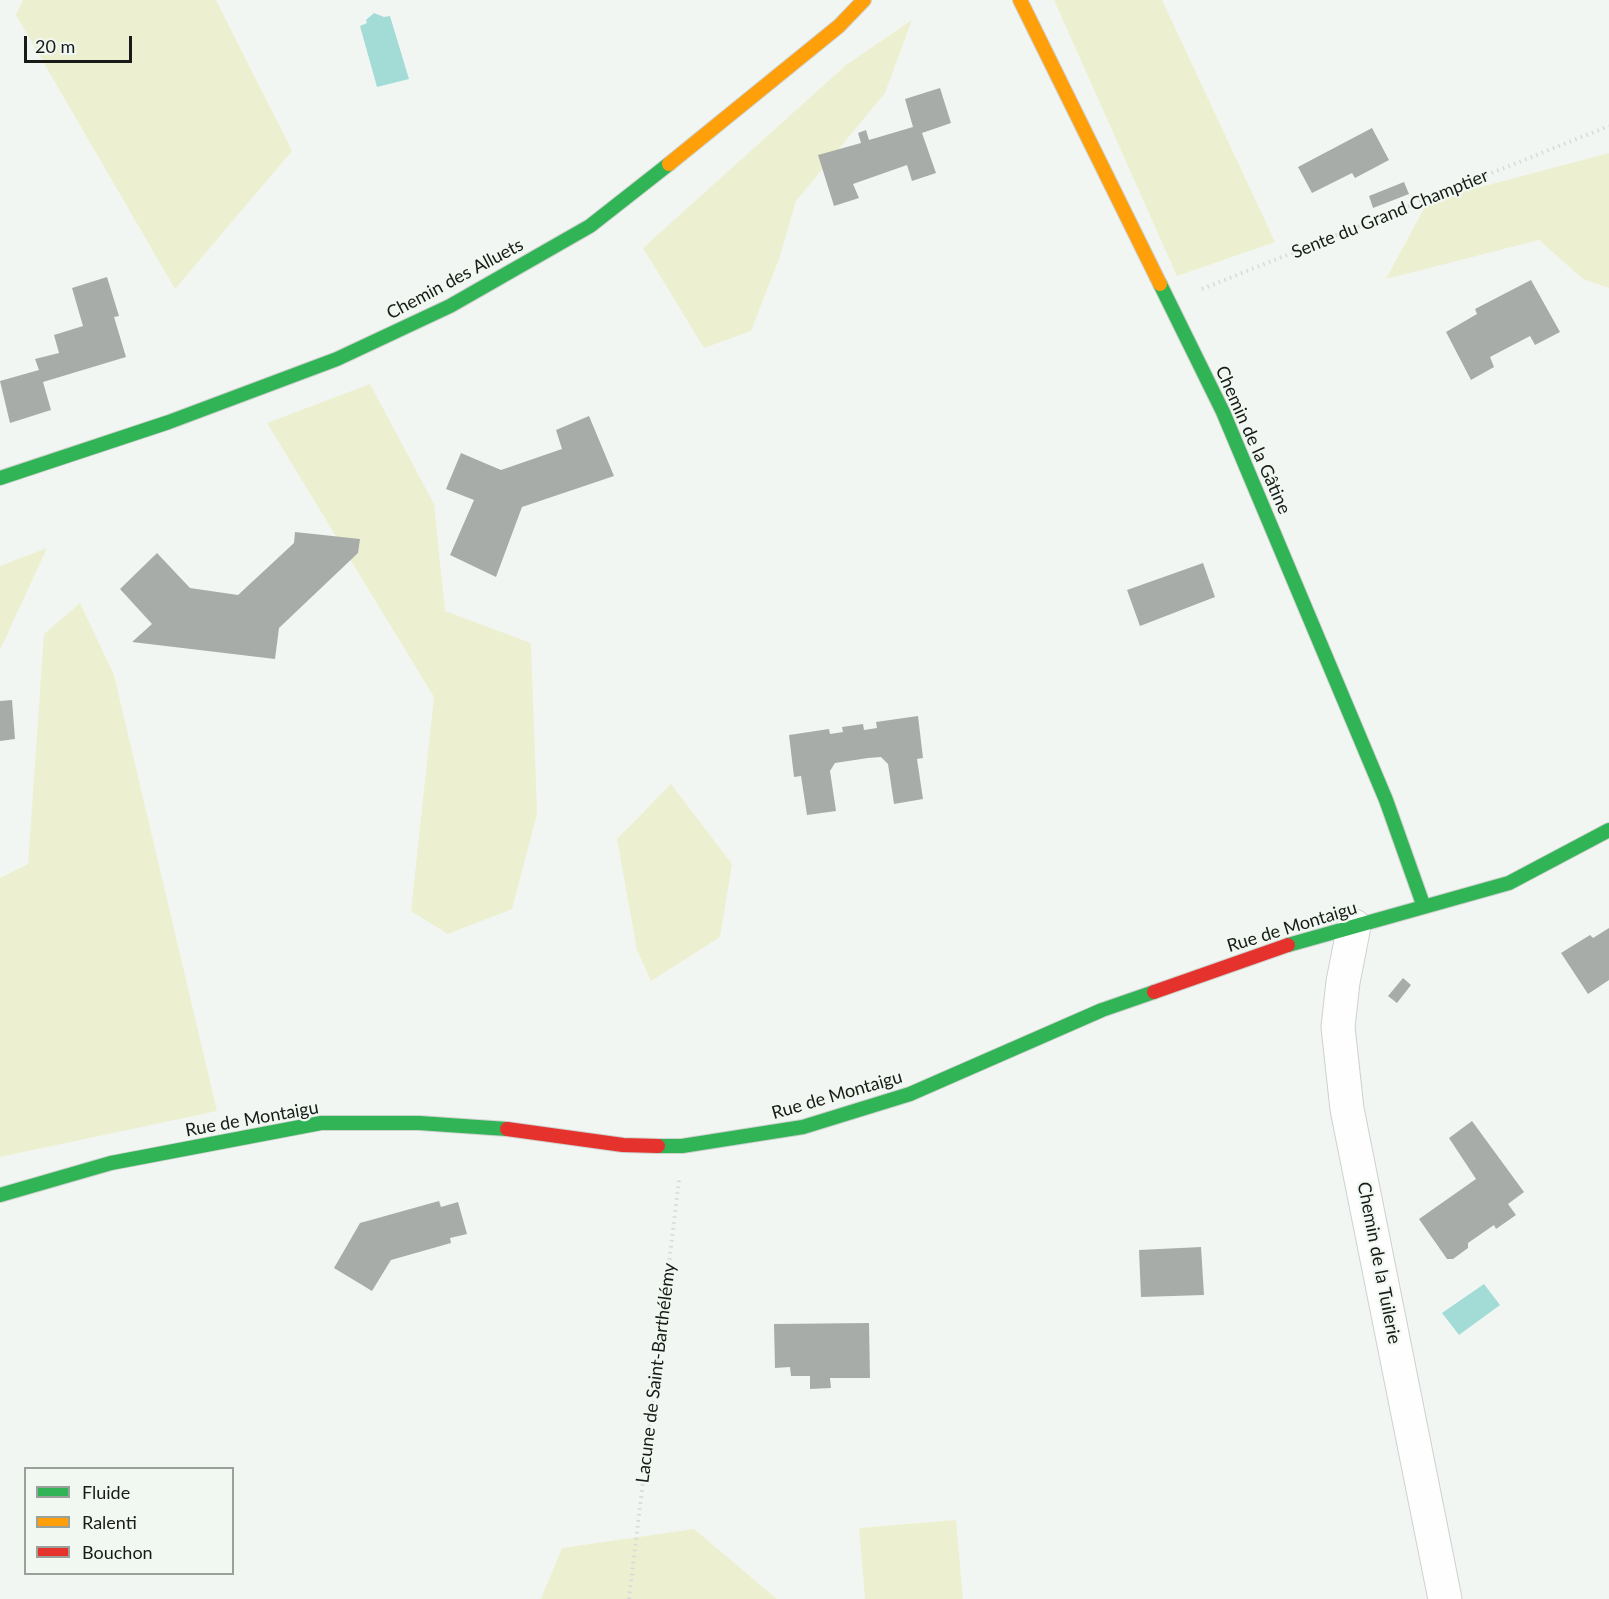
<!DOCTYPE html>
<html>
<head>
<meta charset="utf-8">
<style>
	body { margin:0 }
	#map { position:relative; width:1609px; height:1599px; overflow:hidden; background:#f2f6f2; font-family:Lato,sans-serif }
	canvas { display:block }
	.legend { position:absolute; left:24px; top:1467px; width:210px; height:108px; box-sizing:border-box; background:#f0f8f1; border:2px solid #9aa09a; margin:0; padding:8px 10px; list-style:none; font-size:18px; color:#181b18 }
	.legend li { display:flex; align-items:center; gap:12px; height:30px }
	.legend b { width:30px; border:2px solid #9aa09a }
	.scale { position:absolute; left:24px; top:36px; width:108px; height:27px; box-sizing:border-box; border:3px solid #181b18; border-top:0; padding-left:8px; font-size:18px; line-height:21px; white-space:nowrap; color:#181b18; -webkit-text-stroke:4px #f0f8f1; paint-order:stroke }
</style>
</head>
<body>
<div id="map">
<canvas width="1609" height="1599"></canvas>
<ul class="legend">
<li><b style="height:8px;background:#30b455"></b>Fluide</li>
<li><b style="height:8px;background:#ff9f0a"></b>Ralenti</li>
<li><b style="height:8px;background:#e5322d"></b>Bouchon</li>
</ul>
<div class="scale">20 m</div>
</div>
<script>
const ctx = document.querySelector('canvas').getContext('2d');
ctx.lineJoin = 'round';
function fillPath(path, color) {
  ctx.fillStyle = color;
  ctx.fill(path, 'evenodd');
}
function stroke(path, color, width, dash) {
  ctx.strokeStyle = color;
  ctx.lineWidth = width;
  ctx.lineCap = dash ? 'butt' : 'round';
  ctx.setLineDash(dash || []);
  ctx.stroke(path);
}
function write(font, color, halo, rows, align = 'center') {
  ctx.font = font + ' Lato,sans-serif';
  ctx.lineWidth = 4.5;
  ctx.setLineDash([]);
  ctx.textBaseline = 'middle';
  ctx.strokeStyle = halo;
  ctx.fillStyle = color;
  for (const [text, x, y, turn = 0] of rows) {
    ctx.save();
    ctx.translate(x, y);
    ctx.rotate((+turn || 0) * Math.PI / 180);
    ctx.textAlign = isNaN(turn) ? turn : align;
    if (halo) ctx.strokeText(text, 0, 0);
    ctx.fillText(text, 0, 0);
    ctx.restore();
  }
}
const green = new Path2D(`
	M23,0H216L292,151L175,289L16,15Z
	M1054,0H1162L1275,242L1177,276Z
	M912,20L885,93L796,201L779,259L751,331L704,348L643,248L846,65Z
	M1609,153V288L1583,279L1539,240L1386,279L1428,201Z
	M370,384L434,504L445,611L531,643L537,814L512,909L448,934L411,911L434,697L267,423Z
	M47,548L0,650V566Z
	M80,603L114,675L217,1111L0,1157V878L28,864L44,634Z
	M671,784L732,864L720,937L651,981L637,950L617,839Z
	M956,1520L963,1599H865L859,1528Z
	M694,1529L777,1599H541L562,1548Z`);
const water = new Path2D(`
	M374,13L384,17L390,16L409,79L377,87L360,26L367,23L366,20Z
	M1484,1284L1500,1305L1459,1335L1442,1313Z`);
const building = new Path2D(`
	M940,88L951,123L922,133L936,173L912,181L907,165L853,184L859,198L834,206L818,155L861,143L858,133L866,130L869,140L913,127L905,99Z
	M1372,128L1389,160L1355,178L1352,173L1312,193L1298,167Z
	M1404,182L1409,194L1373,208L1369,196Z
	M107,277L119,316L114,317L126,357L43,382L51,410L10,423L0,381L39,370L35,359L59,353L54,335L83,326L72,288Z
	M1531,280L1560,332L1535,345L1530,336L1490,357L1494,367L1471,380L1446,332L1477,314L1475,309Z
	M589,416L614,476L522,507L496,577L450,555L474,500L446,489L461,453L501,470L562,449L556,430Z
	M295,532L360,539L358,553L279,628L275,659L132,642L152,624L120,589L157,553L190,588L238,595L294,543Z
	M1203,563L1215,597L1140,626L1127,590Z
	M12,700L15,739L0,741V701Z
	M918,716L923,758L917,759L923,799L894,804L888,764L881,757L868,758L835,763L830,771L836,811L807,815L801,776L794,777L789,735L829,729L830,734L843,732L842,727L863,724L864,730L877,728L876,722Z
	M1609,928V980L1588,994L1561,953L1590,935L1593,938Z
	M1403,978L1411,985L1397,1003L1388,996Z
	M1472,1121L1524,1192L1508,1204L1516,1215L1496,1229L1494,1225L1468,1243V1248L1453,1259H1447L1419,1219L1476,1179L1449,1138Z
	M439,1201L441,1207L458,1202L467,1234L450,1238L451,1243L391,1260L372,1291L334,1268L360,1223Z
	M1201,1247L1204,1295L1141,1297L1139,1250Z
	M869,1323L870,1378H830L831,1388L810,1389V1376H791L790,1367L775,1368L774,1324Z`);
const path = new Path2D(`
	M1202,289L1609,126
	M629,1599L679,1180`);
const street = new Path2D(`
	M1354,926L1343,982L1338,1027L1347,1109L1445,1599`);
const fast = new Path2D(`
	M1160,284L1223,412L1386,800L1424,907
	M0,478L169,422L337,359L450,306L590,226L669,164
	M1288,945L1509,883L1609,830
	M658,1146H682L803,1127L910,1094L1102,1010L1154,992
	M0,1195L111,1163L321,1123H419L507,1129`);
const slow = new Path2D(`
	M1020,0L1160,284
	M669,164L839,26L864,0`);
const jam = new Path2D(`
	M1154,992L1288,945
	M507,1129L623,1145L658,1146`);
const streetNames = [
	["Sente du Grand Champtier",1390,214,-22],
	["Chemin des Alluets",455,279,-28],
	["Chemin de la Gâtine",1253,440,66],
	["Rue de Montaigu",1292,927,-17],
	["Rue de Montaigu",837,1095,-16],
	["Rue de Montaigu",252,1119,-10],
	["Chemin de la Tuilerie",1379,1263,79],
	["Lacune de Saint-Barthélémy",656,1373,-83]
];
fillPath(green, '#ecf0d0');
fillPath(water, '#a3dcd7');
fillPath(building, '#a8aca9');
stroke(street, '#ced1ce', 35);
stroke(fast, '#ced1ce', 16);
stroke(slow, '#ced1ce', 16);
stroke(jam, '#ced1ce', 16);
stroke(path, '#d8d9d8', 4, [1.5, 4.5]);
stroke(street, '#fdfefd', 33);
stroke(fast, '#30b455', 14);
stroke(slow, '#ff9f0a', 14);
stroke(jam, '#e5322d', 14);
write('18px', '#181b18', '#f0f8f1', streetNames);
</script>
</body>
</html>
